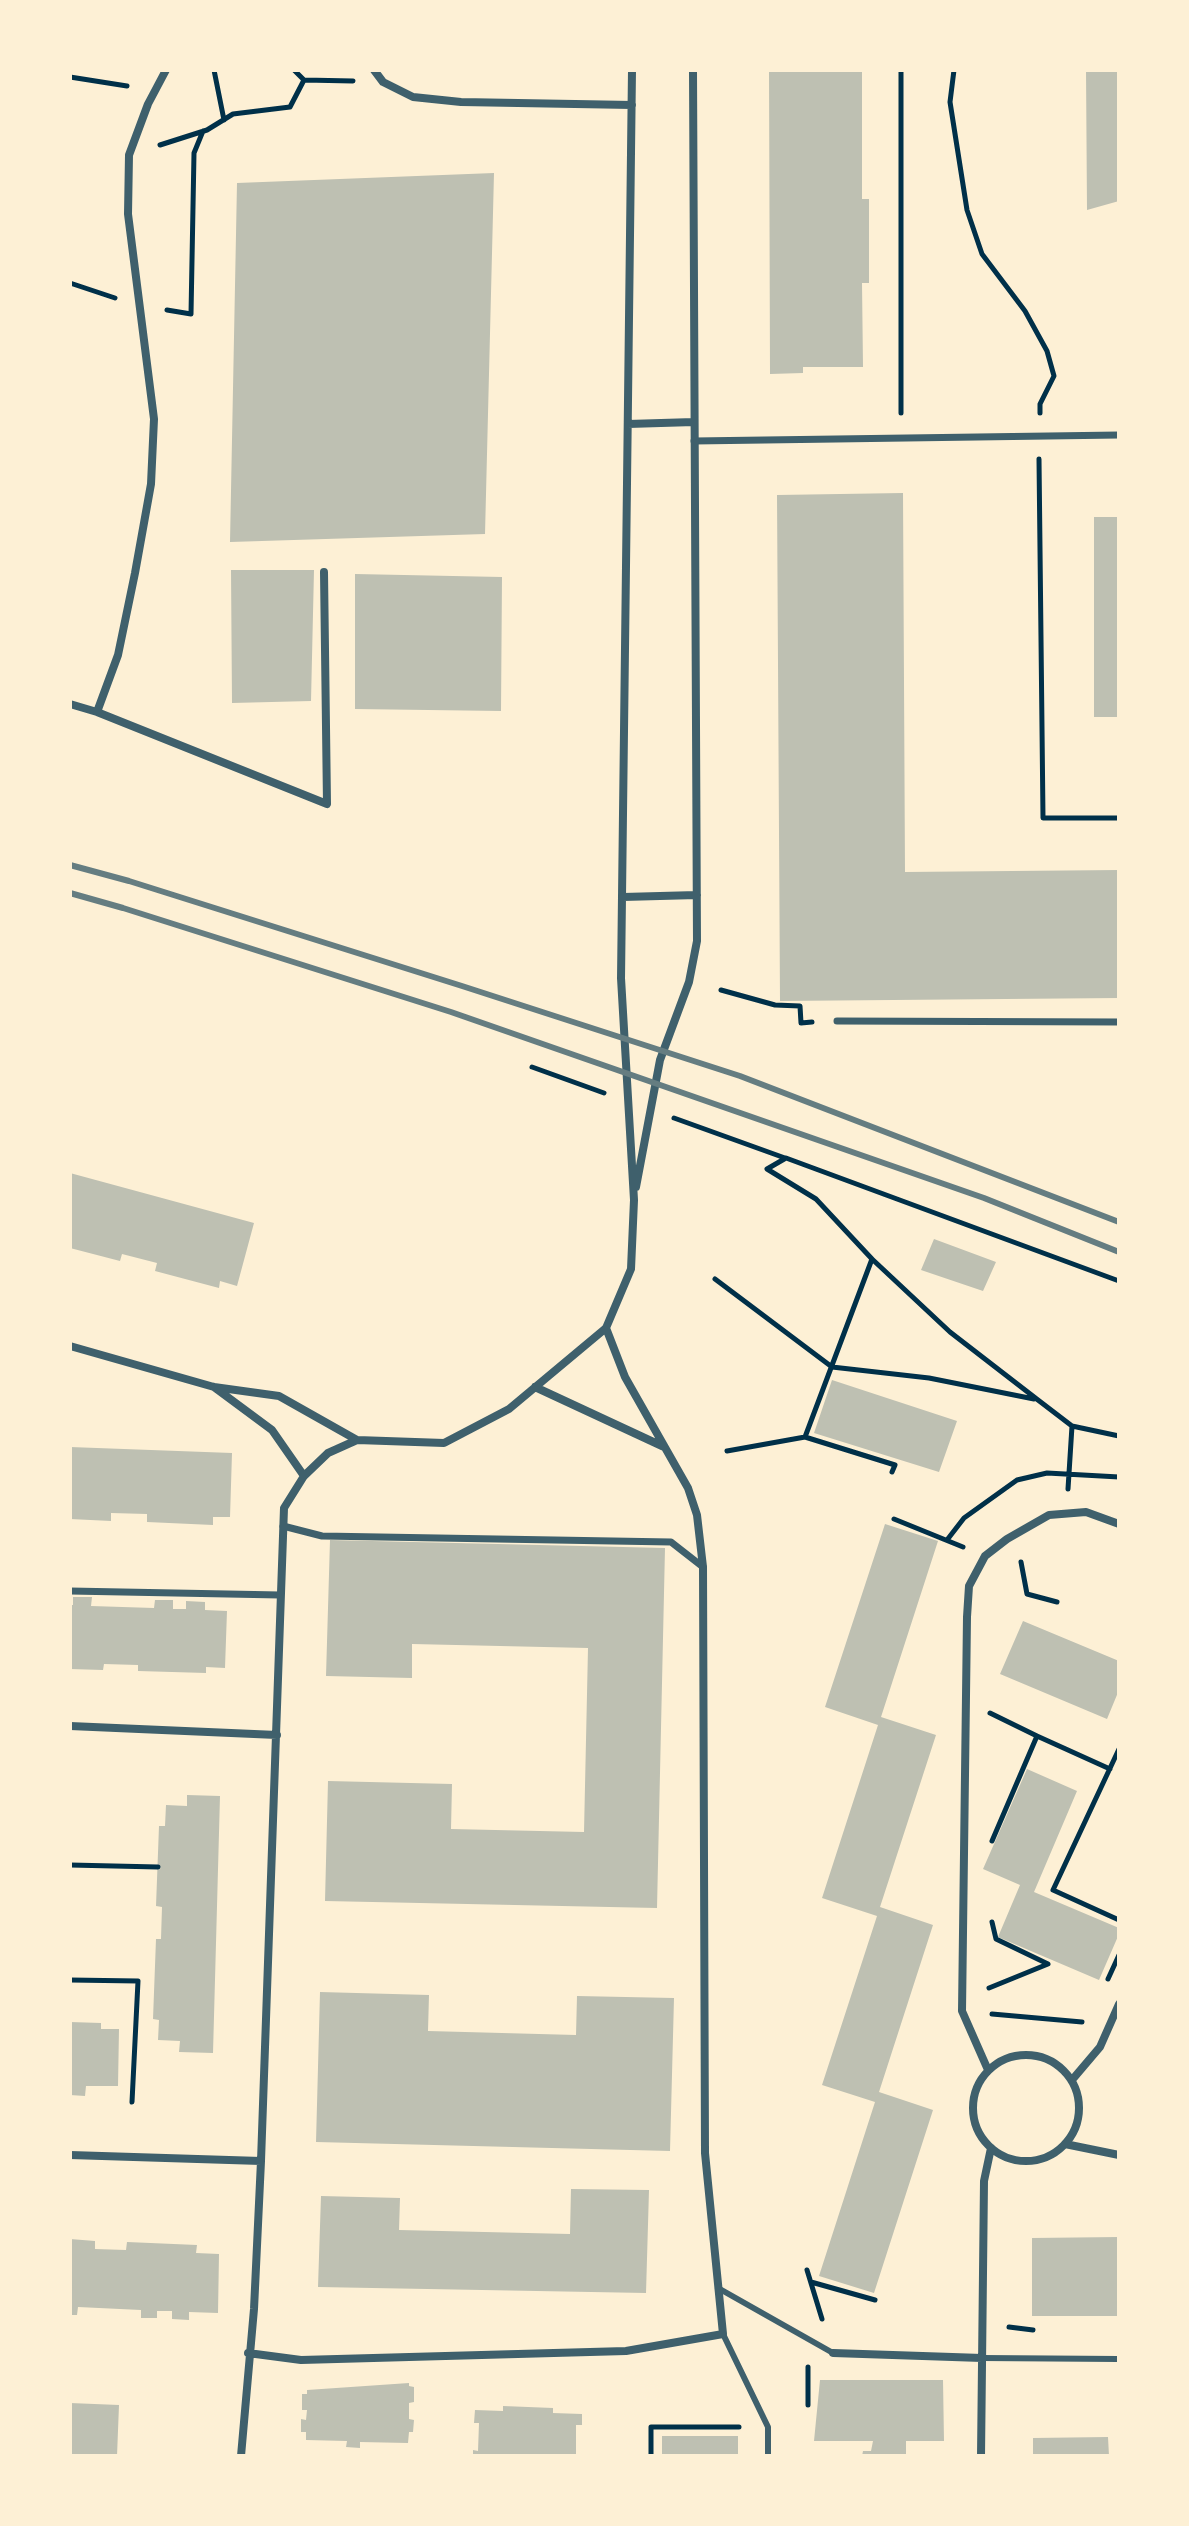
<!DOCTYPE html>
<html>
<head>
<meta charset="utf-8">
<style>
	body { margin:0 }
	#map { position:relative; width:1189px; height:2526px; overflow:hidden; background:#fdf0d5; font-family:"DejaVu Sans",sans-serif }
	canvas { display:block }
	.frame { position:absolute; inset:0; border:72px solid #fdf0d5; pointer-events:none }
</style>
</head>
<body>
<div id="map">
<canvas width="1189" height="2526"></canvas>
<div class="frame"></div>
</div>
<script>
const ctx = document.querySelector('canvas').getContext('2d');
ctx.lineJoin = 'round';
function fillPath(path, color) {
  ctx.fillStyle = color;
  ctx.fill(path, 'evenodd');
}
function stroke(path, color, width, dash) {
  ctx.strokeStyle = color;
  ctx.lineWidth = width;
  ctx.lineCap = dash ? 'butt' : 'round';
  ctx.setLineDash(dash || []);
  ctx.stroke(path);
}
const building = new Path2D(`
	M769,70H862V199H869V283H862L863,367H803V373L770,374Z
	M1086,70H1119V201L1087,210Z
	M494,173L485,534L230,542L237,183Z
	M903,493L905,872L1119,870V998L780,1001L777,495Z
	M1094,517H1119V717H1094Z
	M231,570H314L311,701L232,703Z
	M355,574L502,577L501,711L355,709Z
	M70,1173L254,1223L237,1286L220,1281L219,1288L155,1271L157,1263L122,1254L120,1261L70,1248Z
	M934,1239L996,1262L983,1291L921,1270Z
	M832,1380L957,1421L939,1472L814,1433Z
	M70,1447L232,1453L230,1517H213V1525L147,1522V1514L111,1513V1521L70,1519Z
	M885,1524L938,1541L881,1717L936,1735L880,1907L933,1925L879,2092L933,2110L874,2293L819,2276L875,2102L822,2085L877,1916L822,1898L878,1725L825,1707Z
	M330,1540L665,1548L657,1908L325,1901L328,1781L452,1784L451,1829L584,1832L588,1648L412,1644V1678L326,1676Z
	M73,1597H92L91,1606L154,1608L155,1600H173V1609H186V1601L205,1602V1610L227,1611L225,1668L206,1667V1673L138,1671V1665L104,1664L103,1670L70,1669V1605H73Z
	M1023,1621L1119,1661V1690L1107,1719L1000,1674Z
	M1027,1769L1077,1791L1034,1892L1119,1928V1934L1099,1980L998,1937L1020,1885L983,1869Z
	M187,1795L220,1796L213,2053L179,2052L180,2041L158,2040L159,2020L153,2019L156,1939H161L162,1907L156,1906L159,1826H165L166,1805L187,1806Z
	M320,1992L429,1995L428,2031L576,2035L577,1996L674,1998L670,2151L316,2142Z
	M70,2022L101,2023V2029H119L118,2086H86L85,2096L70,2095Z
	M571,2189L649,2190L646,2293L318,2287L321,2196L400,2198L399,2230L570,2234Z
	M1119,2237V2316H1032V2238Z
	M70,2239L95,2241V2249L126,2250L127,2242L197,2245L196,2253L219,2254L218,2313L189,2312V2320L172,2319V2311H157V2318H141V2310L78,2307L77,2315H70Z
	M820,2380H943L944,2441H906V2456H862L863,2451H871L873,2441H814Z
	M409,2383V2386L414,2387V2402L409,2403V2419L414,2420L413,2432H409L408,2443L360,2442V2448L346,2447L347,2441L306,2440V2432H301V2419L306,2420L307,2410H302V2394H307V2390Z
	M70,2403L119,2405L117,2456H70Z
	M503,2406L553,2408V2413L582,2414V2425H576V2456H473V2450L478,2451L479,2423H474L475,2410L503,2411Z
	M662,2436H738V2456H662Z
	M1108,2437L1109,2456H1033V2438Z`);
const path = new Path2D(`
	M214,70L224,120
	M294,70L304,80L353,81
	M954,70L950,102L967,210L982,254L1025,311L1047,351L1054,376L1040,404V413
	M70,77L127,86
	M160,145L207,130L233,114L290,107L304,80
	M70,283L115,298
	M167,310L191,314L194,153L203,131
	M901,413V70
	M1039,459L1043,818H1119
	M721,990L775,1005L800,1006L801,1023L812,1022
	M532,1067L604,1093
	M674,1118L785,1158
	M715,1279L832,1367L929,1378L1034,1399
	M1119,1281L786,1158L767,1169L816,1199L872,1259L950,1332L1038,1400L1072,1426L1119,1436
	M805,1437L895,1465L892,1472
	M727,1451L805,1437L872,1259
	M1068,1489L1072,1426
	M894,1519L963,1547
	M947,1540L964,1518L1017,1480L1047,1473L1119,1477
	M1021,1562L1027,1594L1057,1602
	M990,1713L1037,1736L992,1841
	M1037,1736L1110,1769
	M1119,1749L1053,1890L1119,1920
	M70,1865L158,1867
	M1108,1979L1119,1955
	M70,1980L138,1981L132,2102
	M989,1988L1048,1964L996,1939L992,1922
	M992,2014L1082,2022
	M807,2270L822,2319
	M811,2282L875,2300
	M1009,2327L1033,2330
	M808,2405V2367
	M651,2456V2427H739`);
const service = new Path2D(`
	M718,2288L833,2353
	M723,2334L768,2427V2456
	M982,2358L1118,2359`);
const pedestrian = new Path2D(`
	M694,441L1119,435
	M837,1021L1119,1022
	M283,1526L322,1536L671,1542L703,1567
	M70,1591L280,1595`);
const minor = new Path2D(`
	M374,70L383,82L413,97L461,102L632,105
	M628,424L694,422
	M70,704L97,712L118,655L135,573L151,484L154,419L128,214L129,155L148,104L166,70
	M97,712L327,804L324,572
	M623,897L697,895
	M636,1187L660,1060L689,982L697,941L693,70
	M70,1346L214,1387L279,1396L357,1440
	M214,1387L272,1430L304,1476
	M535,1387L662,1446
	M70,1726L277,1735
	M973 2108a53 53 0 1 1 106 0a53 53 0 1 1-106 0Z
	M988,2070L962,2011L967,1617L969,1586L985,1556L1007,1539L1049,1515L1086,1512L1119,1524
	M1072,2080L1100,2047L1119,2004
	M1065,2144L1119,2155
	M70,2155L261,2161
	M248,2353L301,2360L626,2351L723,2334L705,2153L703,1567L697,1515L688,1488L625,1377L606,1328
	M833,2353L982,2358
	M241,2456L254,2309L261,2161L284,1508L304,1476L328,1453L357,1440L444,1443L509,1409L606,1328L631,1269L634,1200L621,978L632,70
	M981,2456L984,2181L991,2148`);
const rail = new Path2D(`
	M70,865L129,881L462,986L740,1076L1119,1222
	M70,893L123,908L451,1012L984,1198L1119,1252`);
fillPath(building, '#bec0b2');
stroke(path, '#003049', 5);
stroke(service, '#3f606c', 6);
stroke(pedestrian, '#3f606c', 7);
stroke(minor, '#3f606c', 8);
stroke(rail, '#657d81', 6);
</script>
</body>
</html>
